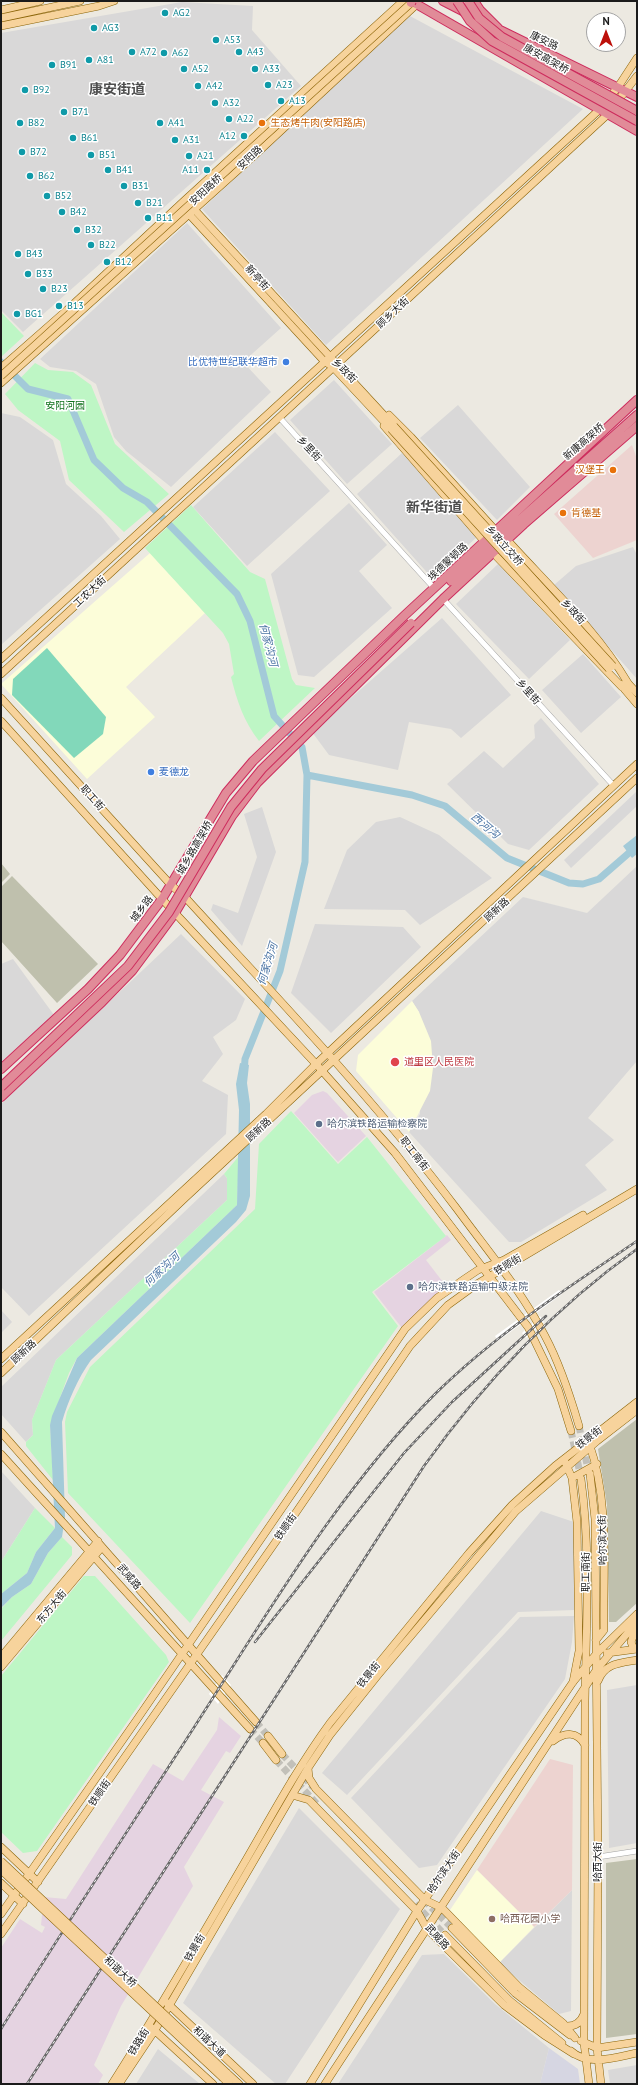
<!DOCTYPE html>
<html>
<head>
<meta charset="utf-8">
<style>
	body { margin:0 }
	#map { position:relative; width:638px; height:2085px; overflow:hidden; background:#ece9e1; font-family:"PT Sans",sans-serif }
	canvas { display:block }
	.frame { position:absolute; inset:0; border:2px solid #1b1b1b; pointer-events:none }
	.north { position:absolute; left:586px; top:12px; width:40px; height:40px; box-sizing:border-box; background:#fff; border:1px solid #a4a4a4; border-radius:50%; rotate:0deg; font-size:11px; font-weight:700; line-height:16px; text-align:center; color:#1b1b1b }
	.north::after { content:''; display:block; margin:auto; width:14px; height:18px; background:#bd100a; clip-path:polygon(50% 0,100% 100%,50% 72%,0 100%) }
</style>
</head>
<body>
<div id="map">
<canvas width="638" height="2085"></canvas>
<div class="frame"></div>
<div class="north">N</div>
</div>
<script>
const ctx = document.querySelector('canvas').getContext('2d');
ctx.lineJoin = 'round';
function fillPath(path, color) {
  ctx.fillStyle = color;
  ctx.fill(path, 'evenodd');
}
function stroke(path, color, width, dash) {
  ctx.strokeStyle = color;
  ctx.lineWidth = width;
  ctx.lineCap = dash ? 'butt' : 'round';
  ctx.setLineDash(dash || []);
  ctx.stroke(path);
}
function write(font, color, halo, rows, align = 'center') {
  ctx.font = font + ' "PT Sans","Noto Sans SC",sans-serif';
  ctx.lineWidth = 3;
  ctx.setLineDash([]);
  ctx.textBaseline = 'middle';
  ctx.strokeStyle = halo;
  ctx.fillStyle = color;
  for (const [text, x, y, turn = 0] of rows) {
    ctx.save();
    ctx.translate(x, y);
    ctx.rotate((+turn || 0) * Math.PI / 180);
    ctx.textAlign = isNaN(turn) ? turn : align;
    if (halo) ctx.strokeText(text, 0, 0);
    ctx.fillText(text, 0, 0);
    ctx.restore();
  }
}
const residential = new Path2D(`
	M182,2L253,6L252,30L301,86L23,332L1,310V33Z
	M410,16L583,109L326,345L202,209Z
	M187,223L281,328L243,362L271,392L171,487L126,451L114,437L96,384L76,371L50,367L40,359Z
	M334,380L392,444L347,484L290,420Z
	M458,405L530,487L497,520L420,438Z
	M1,413L20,417L53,440L66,484L101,516L120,539L1,645Z
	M275,432L330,491L247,566L193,507Z
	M402,453L477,537L432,578L357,494Z
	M349,503L387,545L359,571L392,608L314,677L298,675L271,574Z
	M633,547L637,555V679L554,585L576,566Z
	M498,564L570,640L529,679L456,604Z
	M442,618L511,695L461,738L451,729L409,722L398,770L329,755L312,732Z
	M583,654L621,697L581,733L542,690Z
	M541,718L599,784L529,850L508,844L447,784L484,751L503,768L535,738L534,725Z
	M637,791V806L571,868L564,860Z
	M262,807L276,852L242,946L211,910L213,904L238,913L257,857L244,814Z
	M400,817L439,835L492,878L420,925L405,910L324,909L347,850L376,822Z
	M637,866V1061L588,1118L614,1140L585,1165L607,1190L521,1242H509L409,1132L420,1114L419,1012L412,1001L523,897L587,913Z
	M315,924L403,927L421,947L331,1033L291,993Z
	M181,934L245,999L236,1020L213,1037L223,1054L202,1081L228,1095L226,1134L29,1316L1,1287V1104Z
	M13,959L54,1015L1,1062V964Z
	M224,1174L227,1178V1200L56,1360L32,1420L33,1435L26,1442L1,1414V1387Z
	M1,1310L12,1322L1,1333Z
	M1,1471L35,1508L1,1562Z
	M541,1511L574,1522V1610L518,1612L347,1795L322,1773Z
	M574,1616L572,1642L565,1679L437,1865L419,1868L351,1798L520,1617Z
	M637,1685V1843L609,1848L607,1690Z
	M299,1808L400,1909L285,2084H276L183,2003Z
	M572,1890L571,2011L559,2014L499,1963Z
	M444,1954L495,2004L549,2048L540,2084H338L422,1955Z
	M158,2049L200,2084H136Z
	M637,2065V2084H610L608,2070Z`);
const commercial = new Path2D(`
	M632,445L637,459V540L593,558L554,514Z
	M550,1759L573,1765L572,1890L534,1927L477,1870Z`);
const industrial = new Path2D(`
	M323,1091L327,1093L366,1136L338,1162L294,1113L312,1095Z
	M447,1235L451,1240L426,1260L446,1286L402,1328L374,1292Z
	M219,1717L241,1736L230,1753L226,1751L201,1790L224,1802L184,1867L193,1886L121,2006L94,2065L103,2075L98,2084H1V1948L20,1919L42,1933L45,1927L41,1925L44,1897L66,1899L153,1764L183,1781L217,1730Z`);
const education = new Path2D(`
	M150,553L205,613L126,687L155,717L87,779L1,684Z
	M412,1001L419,1012L431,1041L433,1068L430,1091L409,1132L356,1071L358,1055Z
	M477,1870L534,1927L499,1963L450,1910Z`);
const construction = new Path2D(`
	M1,863L10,874L1,883Z
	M12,876L98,964L57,1003L1,941V887Z
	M637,1419V1603L616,1622H609L607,1505L598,1449Z
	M637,1859V2034L606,2038V1863Z`);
const park = new Path2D(`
	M1,312L24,336L1,357Z
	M35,363L48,370L73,372L91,385L115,444L169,494L124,532L69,480L60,441L18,410L5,394Z
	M191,505L250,572L265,579L292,679L296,685L315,688L259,741C244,722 237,701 231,677L234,674L229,644L223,633L145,548Z
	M291,1111L338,1164L367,1137L446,1236L372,1292L398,1326L190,1623L68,1493L65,1422L67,1412L90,1367L255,1209L259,1144Z
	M239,1156L237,1205L77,1358L69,1373L50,1425L53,1480L26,1446V1442L33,1435L32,1420L56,1360L227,1200V1178L224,1174Z
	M35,1508L55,1528L36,1552L27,1573L1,1594V1562Z
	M62,1537L72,1547V1555L1,1641V1609L12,1597L31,1584L48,1553Z
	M84,1576H95L166,1655L169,1662L37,1851L23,1853L1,1832V1676Z`);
const pitch = new Path2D(`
	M47,648L106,717L103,734L74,758L12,695L13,679Z`);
const plaza = new Path2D(`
	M549,2048L578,2069L580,2084H540Z`);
const water = new Path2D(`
	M637,835V854L632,858L623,846Z
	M240,1063L249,1065L247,1083L250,1104V1196L246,1210L236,1222L91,1360C78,1378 68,1401 62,1422L65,1517L62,1537L48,1553L31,1584L12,1597L1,1608V1594L27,1573L36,1552L55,1528L50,1425L52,1416L77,1358L237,1205L239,1110L236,1084Z`);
const pier = new Path2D(`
	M559,1290L562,1294L498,1341L495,1336Z
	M540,1316L544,1322L526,1338L522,1333Z
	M222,1675L231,1685L218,1704L209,1694Z`);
const river = new Path2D(`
	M1,362L28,389L68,399L94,460L123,488L147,502L237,594L250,621L274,716L302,747L307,775L305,862L280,971L245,1059L244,1074
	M307,775L412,795L445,806L507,858L569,883L583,884L599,879L637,846`);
const majorTunnel = new Path2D(`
	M579,1426L589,1474
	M571,1431L581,1478
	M256,1722L268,1736
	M250,1729L263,1743
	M282,1754L313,1787
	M276,1760L317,1804
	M424,1900L452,1928
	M415,1904L445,1935`);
const minor = new Path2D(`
	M279,417L434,588
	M443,599L614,786
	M598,1857L637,1851`);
const major = new Path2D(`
	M1,10L40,1
	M1,18L80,1
	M1,26L99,6L114,1
	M192,207L394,426
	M187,212L324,361L334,368L391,429
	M1,368L67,310L185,200L403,1
	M1,383L256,154L417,4
	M389,415L411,437L496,531
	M384,426L484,541
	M511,544C552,589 597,631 628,683
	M497,557L622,687
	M1,659L599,110L618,87L637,58
	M1,674L607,115L637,76
	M626,681L637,693
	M620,684L637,704
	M1,698L171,885L185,897C278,999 373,1098 457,1209C487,1250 521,1290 545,1336C560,1364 570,1395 579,1426
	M1,721L162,899L316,1064L395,1153L528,1327L558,1389L571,1431
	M1,1359L266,1114L316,1064L637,764
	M1,1373L185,1198L637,778
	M1,1432L256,1722
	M589,1443C610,1502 603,1568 604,1630L596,1640
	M1,1454L250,1729
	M565,1462L572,1478L577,1522L579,1651L573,1682
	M590,1474L595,1519L598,1857L597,2048L601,2084
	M572,1478L597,1464
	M581,1479C591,1552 586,1628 585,1702C584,1815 584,1929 584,2043L589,2084
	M637,1626L631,1642L633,1647L637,1649
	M607,1653L637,1649
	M1,1657L98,1541
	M1,1667L102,1547
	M598,1681C605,1663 620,1663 637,1660
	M268,1736L282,1754
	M553,1741C565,1732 577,1731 585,1745
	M263,1743L276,1760
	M308,1768L309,1778L316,1789L425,1900L442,1908L519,1987L563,2023L575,2038
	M292,1795L309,1800L417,1911L427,1929L504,2005L544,2035L574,2054
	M1,1847L38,1882
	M1,1883L23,1904
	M1,1914L138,1718L405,1329L437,1298L466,1278L478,1270L504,1260L583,1215
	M452,1928L515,1993L570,2035
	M1,1934L286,1527L410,1346L448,1305L477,1284L637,1189
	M445,1935L509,2000L562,2043
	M166,2002L253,2084
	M565,2026C575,2027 581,2022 584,2014
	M152,2028L213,2084
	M581,2041L597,2048L637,2042
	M571,2051C588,2067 617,2057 637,2053
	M227,2073L239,2084
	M223,2078L229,2084
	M112,2084C158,2012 200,1939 243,1865C271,1817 297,1768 330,1723L469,1553L512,1505L555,1466L637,1402
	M119,2084L155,2030L308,1768L330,1735L378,1675L516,1511L597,1441L637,1410
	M310,2084L417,1911L573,1682L597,1653L637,1614
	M325,2084L597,1669L637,1622`);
const highway = new Path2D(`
	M411,1L637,131
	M443,1L482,21
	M474,1L480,10L498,28
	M492,26L637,97
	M451,581L637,415
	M1,1069L88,989L120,955L162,899L226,793L253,761L405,615L637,400
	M1,1097L102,1002L132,971L175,913L232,816L257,783L443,599L524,524L637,426`);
const rail = new Path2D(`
	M255,1642L404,1453L452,1402L546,1316
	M1,2029C69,1920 140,1812 209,1704C278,1596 345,1484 436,1393C496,1334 567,1288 637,1241
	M27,2084L424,1466C484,1382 553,1309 637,1249`);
const majorBridge = new Path2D(`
	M1,376L411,3
	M394,426L613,666
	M391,429L609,669
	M1,1861L227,2073
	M1,1870L223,2078`);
const highwayBridge = new Path2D(`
	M457,1L470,21L492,41L637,121
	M468,1L479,18L502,37L637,111
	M411,3L412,1
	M1,1087L128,966L169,912L231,807L262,769L411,623`);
const markers = [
	[165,13,4,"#0f9aa8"],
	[94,28,4,"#0f9aa8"],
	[216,40,4,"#0f9aa8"],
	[132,52,4,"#0f9aa8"],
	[239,52,4,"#0f9aa8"],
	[164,53,4,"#0f9aa8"],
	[89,60,4,"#0f9aa8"],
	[52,65,4,"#0f9aa8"],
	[184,69,4,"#0f9aa8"],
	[255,69,4,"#0f9aa8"],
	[268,85,4,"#0f9aa8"],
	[198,86,4,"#0f9aa8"],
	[25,90,4,"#0f9aa8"],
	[281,101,4,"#0f9aa8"],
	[215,103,4,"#0f9aa8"],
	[64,112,4,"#0f9aa8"],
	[229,119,4,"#0f9aa8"],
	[20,123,4,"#0f9aa8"],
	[160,123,4,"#0f9aa8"],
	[262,123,4,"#e8710a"],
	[244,136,4,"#0f9aa8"],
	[73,138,4,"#0f9aa8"],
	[175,140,4,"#0f9aa8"],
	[22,152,4,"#0f9aa8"],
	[91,155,4,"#0f9aa8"],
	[189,156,4,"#0f9aa8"],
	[108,170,4,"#0f9aa8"],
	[207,170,4,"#0f9aa8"],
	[30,176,4,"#0f9aa8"],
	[124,186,4,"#0f9aa8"],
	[47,196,4,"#0f9aa8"],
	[138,203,4,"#0f9aa8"],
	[62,212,4,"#0f9aa8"],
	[148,218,4,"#0f9aa8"],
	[77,230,4,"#0f9aa8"],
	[91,245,4,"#0f9aa8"],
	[18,254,4,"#0f9aa8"],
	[107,262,4,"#0f9aa8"],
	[28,274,4,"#0f9aa8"],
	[43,289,4,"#0f9aa8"],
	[59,306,4,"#0f9aa8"],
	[17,314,4,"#0f9aa8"],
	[286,362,4,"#3f7fe0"],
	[613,470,4,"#e8710a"],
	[563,513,4,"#e8710a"],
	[151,772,4,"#3f7fe0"],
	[395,1062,5,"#e0444e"],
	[319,1124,4,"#5c6f8a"],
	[410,1287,4,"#5c6f8a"],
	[492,1919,4,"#8d6e63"]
];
const cultureNames = [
	["AG2",173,13],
	["AG3",102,28],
	["A53",224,40],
	["A72",140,52],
	["A43",247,52],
	["A62",172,53],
	["A81",97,60],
	["B91",60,65],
	["A52",192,69],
	["A33",263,69],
	["A23",276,85],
	["A42",206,86],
	["B92",33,90],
	["A13",289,101],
	["A32",223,103],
	["B71",72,112],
	["A22",237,119],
	["B82",28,123],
	["A41",168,123],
	["A12",236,136,"right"],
	["B61",81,138],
	["A31",183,140],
	["B72",30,152],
	["B51",99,155],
	["A21",197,156],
	["B41",116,170],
	["A11",199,170,"right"],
	["B62",38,176],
	["B31",132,186],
	["B52",55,196],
	["B21",146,203],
	["B42",70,212],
	["B11",156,218],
	["B32",85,230],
	["B22",99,245],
	["B43",26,254],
	["B12",115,262],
	["B33",36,274],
	["B23",51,289],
	["B13",67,306],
	["BG1",25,314]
];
const streetNames = [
	["康安路",544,41,25],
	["康安高架桥",546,59,29],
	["安阳路",250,158,-43],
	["安阳路桥",206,190,-43],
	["新亭街",257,278,48],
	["顾乡大街",393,313,-43],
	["乡政街",344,371,44],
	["新康高架桥",584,442,-41],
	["乡里街",309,449,47],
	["乡政立交桥",504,546,48],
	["埃德蒙顿路",448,562,-43],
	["工农大街",90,592,-43],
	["乡政街",573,612,47],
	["乡里街",528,692,48],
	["职工街",92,798,48],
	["城乡路高架桥",195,848,-60],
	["城乡路",142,909,-53],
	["顾新路",497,910,-43],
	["顾新路",259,1130,-43],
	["职工南街",414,1154,52],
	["铁顺街",508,1265,-31],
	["顾新路",24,1352,-43],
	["铁景街",589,1438,-38],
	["铁顺街",286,1527,-55],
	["哈尔滨大街",603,1540,-91],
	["职工南街",586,1572,-90],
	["武威路",129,1577,49],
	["东方大街",52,1607,-50],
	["铁景街",369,1675,-51],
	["铁顺街",100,1793,-55],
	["哈西大街",598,1862,-90],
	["哈尔滨大街",444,1872,-56],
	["武威路",437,1937,48],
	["铁景街",195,1948,-60],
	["和谐大桥",120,1972,43],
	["铁路街",139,2042,-58],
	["和谐大道",209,2042,43]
];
const foodNames = [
	["生态烤牛肉(安阳路店)",270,123],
	["汉堡王",605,470,"right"],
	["肯德基",571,513]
];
const shopNames = [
	["比优特世纪联华超市",278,362],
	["麦德龙",159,772,"left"]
];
const parkNames = [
	["安阳河园",65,406]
];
const healthNames = [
	["道里区人民医院",404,1062]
];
const serviceNames = [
	["哈尔滨铁路运输检察院",327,1124],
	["哈尔滨铁路运输中级法院",418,1287]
];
const educationNames = [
	["哈西花园小学",500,1919]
];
const waterNames = [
	["何家沟河",268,645,76],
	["西河沟",485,826,40],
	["何家沟河",268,964,-73],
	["何家沟河",162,1270,-43]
];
const districtNames = [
	["康安街道",117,90],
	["新华街道",434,508]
];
fillPath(residential, '#d9d8d8');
fillPath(commercial, '#edd3d0');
fillPath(industrial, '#e5d3e1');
fillPath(education, '#fcfdd9');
fillPath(construction, '#bfc0ad');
fillPath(park, '#bef6c5');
fillPath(pitch, '#82d8ba');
fillPath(plaza, '#d6d6e2');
fillPath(water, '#a3cad8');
fillPath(pier, '#fff');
stroke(river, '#a3cad8', 7);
stroke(majorTunnel, '#c2c0b9', 7, [7, 3.5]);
stroke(minor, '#a2a2a2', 6);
stroke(major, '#8b6407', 8);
stroke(highway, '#cd2c5d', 10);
stroke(minor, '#fff', 5);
stroke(major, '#f7d39c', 7);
stroke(highway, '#e18b98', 8);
stroke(rail, '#696969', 2.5);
stroke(rail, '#fff', 1, [3]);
stroke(majorBridge, '#8b6407', 8, []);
stroke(highwayBridge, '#cd2c5d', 10, []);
stroke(majorBridge, '#f7d39c', 7);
stroke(highwayBridge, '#e18b98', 8);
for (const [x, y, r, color] of markers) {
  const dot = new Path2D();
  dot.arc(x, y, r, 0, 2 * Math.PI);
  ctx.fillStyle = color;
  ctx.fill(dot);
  stroke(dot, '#fff', 1.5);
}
write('10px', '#0d838f', '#fff', cultureNames, 'left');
write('10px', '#1b1b1b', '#fff', streetNames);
write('10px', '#c56008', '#fff', foodNames, 'left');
write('10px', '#366cbe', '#fff', shopNames, 'right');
write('10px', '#10721c', '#fff', parkNames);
write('10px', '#be3a42', '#fff', healthNames, 'left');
write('10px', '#4e5e75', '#fff', serviceNames, 'left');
write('10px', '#785e54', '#fff', educationNames, 'left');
write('italic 11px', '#4d76a5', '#fff', waterNames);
write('bold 14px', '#4e4e4e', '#fff', districtNames);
</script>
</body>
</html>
